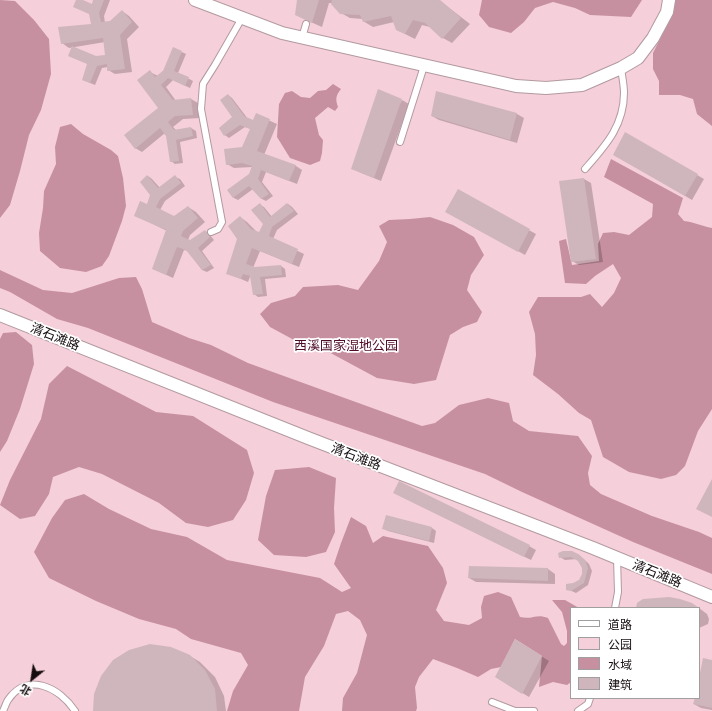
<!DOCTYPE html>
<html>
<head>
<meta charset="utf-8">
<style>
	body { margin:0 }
	#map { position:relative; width:712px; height:711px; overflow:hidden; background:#ffeff3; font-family:Raleway,"Noto Sans SC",sans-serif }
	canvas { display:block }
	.legend { position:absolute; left:570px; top:607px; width:130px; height:92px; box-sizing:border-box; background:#fff; border:1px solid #a19e9f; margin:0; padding:5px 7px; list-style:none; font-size:12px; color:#150d0f }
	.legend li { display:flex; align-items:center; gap:8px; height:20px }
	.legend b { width:20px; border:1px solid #a19e9f }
	.north { position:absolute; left:12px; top:659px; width:40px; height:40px; -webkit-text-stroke:3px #fff; paint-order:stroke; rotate:210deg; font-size:11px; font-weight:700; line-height:16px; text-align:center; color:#150d0f }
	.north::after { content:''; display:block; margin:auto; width:14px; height:18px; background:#150d0f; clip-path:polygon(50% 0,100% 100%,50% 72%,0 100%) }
</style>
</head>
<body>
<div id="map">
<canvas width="712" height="711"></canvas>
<ul class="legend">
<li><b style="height:5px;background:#fff"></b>道路</li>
<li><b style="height:11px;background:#f5cfd9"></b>公园</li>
<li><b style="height:11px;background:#c790a0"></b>水域</li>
<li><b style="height:11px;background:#cfb6bc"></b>建筑</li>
</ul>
<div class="north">北</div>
</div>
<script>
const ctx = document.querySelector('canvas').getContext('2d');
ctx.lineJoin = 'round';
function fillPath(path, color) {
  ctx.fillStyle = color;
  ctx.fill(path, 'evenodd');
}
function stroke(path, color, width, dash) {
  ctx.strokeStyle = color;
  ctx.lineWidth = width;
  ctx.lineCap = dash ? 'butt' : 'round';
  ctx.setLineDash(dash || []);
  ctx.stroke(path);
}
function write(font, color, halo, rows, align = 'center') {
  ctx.font = font + ' Raleway,"Noto Sans SC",sans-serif';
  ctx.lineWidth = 3.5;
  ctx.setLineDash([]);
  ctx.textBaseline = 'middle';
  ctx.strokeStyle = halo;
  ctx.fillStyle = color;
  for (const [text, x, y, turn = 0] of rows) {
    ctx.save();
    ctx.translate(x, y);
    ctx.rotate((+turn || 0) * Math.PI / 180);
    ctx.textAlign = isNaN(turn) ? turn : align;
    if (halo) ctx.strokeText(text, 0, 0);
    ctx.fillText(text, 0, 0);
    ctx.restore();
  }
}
const green = new Path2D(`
	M0,0H712V711H0ZM571,608H699V698H571Z`);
const water = new Path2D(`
	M0,0L15,1L34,20L49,39L51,74L41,110L29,135L20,171L10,205L0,218Z
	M482,0H642L631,17L590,15L575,8L553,2L535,8L524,22L511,33L489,27L479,15Z
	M675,0H712V126L697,114L693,99L680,95H659V81L653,69V53L666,27Z
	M333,84L341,89C336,95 335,99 338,107L335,111L328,107L315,118L319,135L323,140L322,153L320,161L310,165L290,158L277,137L279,104L285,93L292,91L301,97L310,98L318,91L326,90Z
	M71,124L83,134L111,150L118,156L123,178L126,206L122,221L109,256L102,266L86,272L60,268L40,251L39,233L43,208L44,191L56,164L55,147L60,127Z
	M611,159L683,198L678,214L684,221C694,222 702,226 712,228V409L698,431L685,466L676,475L661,479L629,472L603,457L591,420L579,413L558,394L533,375L536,355L535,334L529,312L538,297H581L590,294L602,307L614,293L621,278L613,264L595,276L586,284L565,283L559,241L566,239L572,265L599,261L598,244L603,233L614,232L629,235L652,217L653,204L604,177Z
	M430,217L453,225L474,237L484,255L471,275L467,290L482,312L477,322L463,327L450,335L436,380L414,384L377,378L325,350L294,340L270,327L260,314L271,303L295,296L303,287L338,285L358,290L379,261L387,242L379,226L389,220L410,219Z
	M0,270L43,290L72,293L119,278L136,277L142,289L152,322L189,338L211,345L248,363L422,426L435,423L459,405L488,398L509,403L513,421L529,431L578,436L592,456L588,473L590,485L601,494L652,516L699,532L712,538V574L633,542L522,492L485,474L273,402L88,328L57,319L10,292L0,288Z
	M16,332L32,345L34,364L20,409L7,441L0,452V339L3,333Z
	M67,366L156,412L193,416L247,450L254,473L246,500L233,520L208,527L186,523L159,503L102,474L79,467L53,477L49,494L35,516L20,519L0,505L10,480L41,419L49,384Z
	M309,467L336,478L334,508L335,532L326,552L306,557L274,555L258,540L266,496L275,470Z
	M84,494L109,509L151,529L187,537L227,560L320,578L342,592L351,588L334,564L341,543L351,517L366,526L373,543L383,536L428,546L443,568L447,583L436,610L444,621L469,625L482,618L481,607L484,596L498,592L511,597L520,617C533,620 536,613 548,618L561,644L564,646L567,643V631L562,612L552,600H565L579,608H571V682L567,685L553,682L539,687L542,656L515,639L501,667L491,669L478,677L457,668L433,659L419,677L415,687L417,708L416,711H342L343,698L357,673L367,635L360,620L348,611L336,614L324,646L305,677L299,711H227L233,691L248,665L241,653L191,639L176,629L139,619L96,601L49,578L34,552L52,518L65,500Z`);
const shadow = new Path2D(`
	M77,0H81L92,5L94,0H110L104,16L105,23L111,22L122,11L129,16L139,27L127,39L132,72L115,74L108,70V67L102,68L95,85L83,80L96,57L105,56V42L69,48L62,43L92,24L90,14Z
	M298,0H439L470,24L452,43L443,38L430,27L422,25L415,39L397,30L394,22L373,27L363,21V19L350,18L341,13L332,3H329L322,27L306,20Z
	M182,52L186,54L178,73L193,81L190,88L173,80L166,87L176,101L191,99L198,103L200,118L183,119L173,127L176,130L191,128L196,131L197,138L180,142L183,163L175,164L171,161L167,136L165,133L142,152L135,148L159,108L150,72L158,76Z
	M437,92L517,114L524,118L517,143L439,120L432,116Z
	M228,95L232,98L248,119L254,122L257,115L277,124L264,155L296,166L302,170L297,184L266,172L262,182L273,196L266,201L262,199L253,189L238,200L234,198L228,191L250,175L252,167L234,168L227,164L243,148L251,129L245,127L229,138L225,135L234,117Z
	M402,100L409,104L381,181L359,172Z
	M626,134L704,179L692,200L614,154Z
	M148,176L152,179L160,188L175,177L180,179L185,186L165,201L160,210L174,217L188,207L196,212L205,222L190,235L188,240L190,241L205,231L209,234L214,240L202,251L214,268L207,272L202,270L188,251L184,250L173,278L160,272L167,231L143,219L152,207V195Z
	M584,179L591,183L603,262L579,265L572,261Z
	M458,191L536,234L525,255L447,211Z
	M288,204L292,207L298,214L277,230L273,239L304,254L299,267L260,251L253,268L281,266L285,269L286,277L265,279L267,296L258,297L254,294L251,274L248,282L227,273L238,239L240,217L247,222L257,232L260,234L264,224L260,205L264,207L272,217Z
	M401,496L529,546L536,550L531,560Z
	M386,517L432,528L436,531L434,543L388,531L384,529Z
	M578,554L589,564L592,571L588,585L576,593L567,589L580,580L583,574V568L577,559L565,560L560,557Z
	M548,569L555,574V584L476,582L469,578Z
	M699,608L707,614L709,619L708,624L699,628Z
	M522,644L549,661L529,697L496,677Z
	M190,656L200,662L215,677L224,696L226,711H94Z
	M712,661V710L701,708L694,704L696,698H699V682Z`);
const building = new Path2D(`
	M76,0H83L92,4L93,0H104L99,13L101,22L110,21L122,10L132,22L120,35L125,69L107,71V64L97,66L90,83L82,80L87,64L68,56L72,46L96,56L105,55L103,38L61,44L58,27L91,24L89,14L73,7Z
	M297,0H319L312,23L295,15Z
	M332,0H440L461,18L442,39L425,23L413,20L405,34L396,30L391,16L363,22L360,15L340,14L331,4Z
	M173,47L182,51L174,71L189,77L185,86L168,78L161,85L173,100L191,98L193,115L175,116L168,122L174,130L191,127L193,136L176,140L179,161L170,162L166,136L160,128L135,149L124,135L158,108L137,80L150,70L155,77L163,71Z
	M378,89L402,99L374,178L351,169Z
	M436,91L517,113L510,140L431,116Z
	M228,94L244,116L253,120L256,113L270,119L257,151L296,165L289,181L261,170L258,179L269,194L261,199L249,186L233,198L227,190L249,174L252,166L242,163L226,165L224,149L242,147L250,129L240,125L224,136L219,128L232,117L220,100Z
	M625,132L698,174L685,196L613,155Z
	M147,175L158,188L175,175L181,183L160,199L156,207L174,216L188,206L198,218L183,231L181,236L190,240L205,230L210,237L198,248L211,265L202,270L186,250L177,247L166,275L152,269L166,230L134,216L140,201L147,204L150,195L140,182Z
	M584,178L596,259L571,262L559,181Z
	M458,189L530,229L518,252L445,212Z
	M260,203L270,217L287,203L294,211L272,227L269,236L298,249L292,264L252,248L246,264L255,267L281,265L282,275L260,277L263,294L253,295L250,276L243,274L241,279L226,274L237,239L228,226L240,216L251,229L259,232L263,224L251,210Z
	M712,479V517L696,509Z
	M399,481L530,545L524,557L393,493Z
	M386,515L432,527L429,541L382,529Z
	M563,551H572L578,554L585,560L588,568L584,583L571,591L566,590V584L573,583L579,580L582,574V568L578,561L571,557L559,558L558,553Z
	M469,566L548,568V581L468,578Z
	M669,597L680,599L692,603L699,608H636L637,603L643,599Z
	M515,639L542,656L522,694L495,677Z
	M150,644L171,647L190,655L205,670L215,689L217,711H93L94,694L101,676L113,660L129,650Z
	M703,658L712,660V708L693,704L695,698H699V678Z`);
const lane = new Path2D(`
	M302,38L306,24
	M400,142L424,66
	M585,169C605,146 624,126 624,93C624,85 622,76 621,68
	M211,232L218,229L222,222L201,109L203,84L215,65L242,18
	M615,608L618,592L617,558
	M492,702L515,711H534
	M3,711C5,707 6,703 8,700C28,671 60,688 75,711
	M578,711L588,704L590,698`);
const street = new Path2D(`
	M195,0L282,33L516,86L546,88L582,85L621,68L638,58L653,38L667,12L669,0
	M0,315L308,438L593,548L712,597`);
const streetNames = [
	["清石滩路",55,337,22],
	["清石滩路",356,457,21],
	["清石滩路",657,574,22]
];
const parkNames = [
	["西溪国家湿地公园",346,346]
];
fillPath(green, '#f5cfd9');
fillPath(water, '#c790a0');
fillPath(shadow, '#0003');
fillPath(building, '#cfb6bc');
stroke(lane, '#b29aa0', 8);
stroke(street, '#b29aa0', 14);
stroke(lane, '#fff', 6);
stroke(street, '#fff', 12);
write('13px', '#150d0f', '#fff', streetNames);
write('13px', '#4e0c28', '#fff', parkNames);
</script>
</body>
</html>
